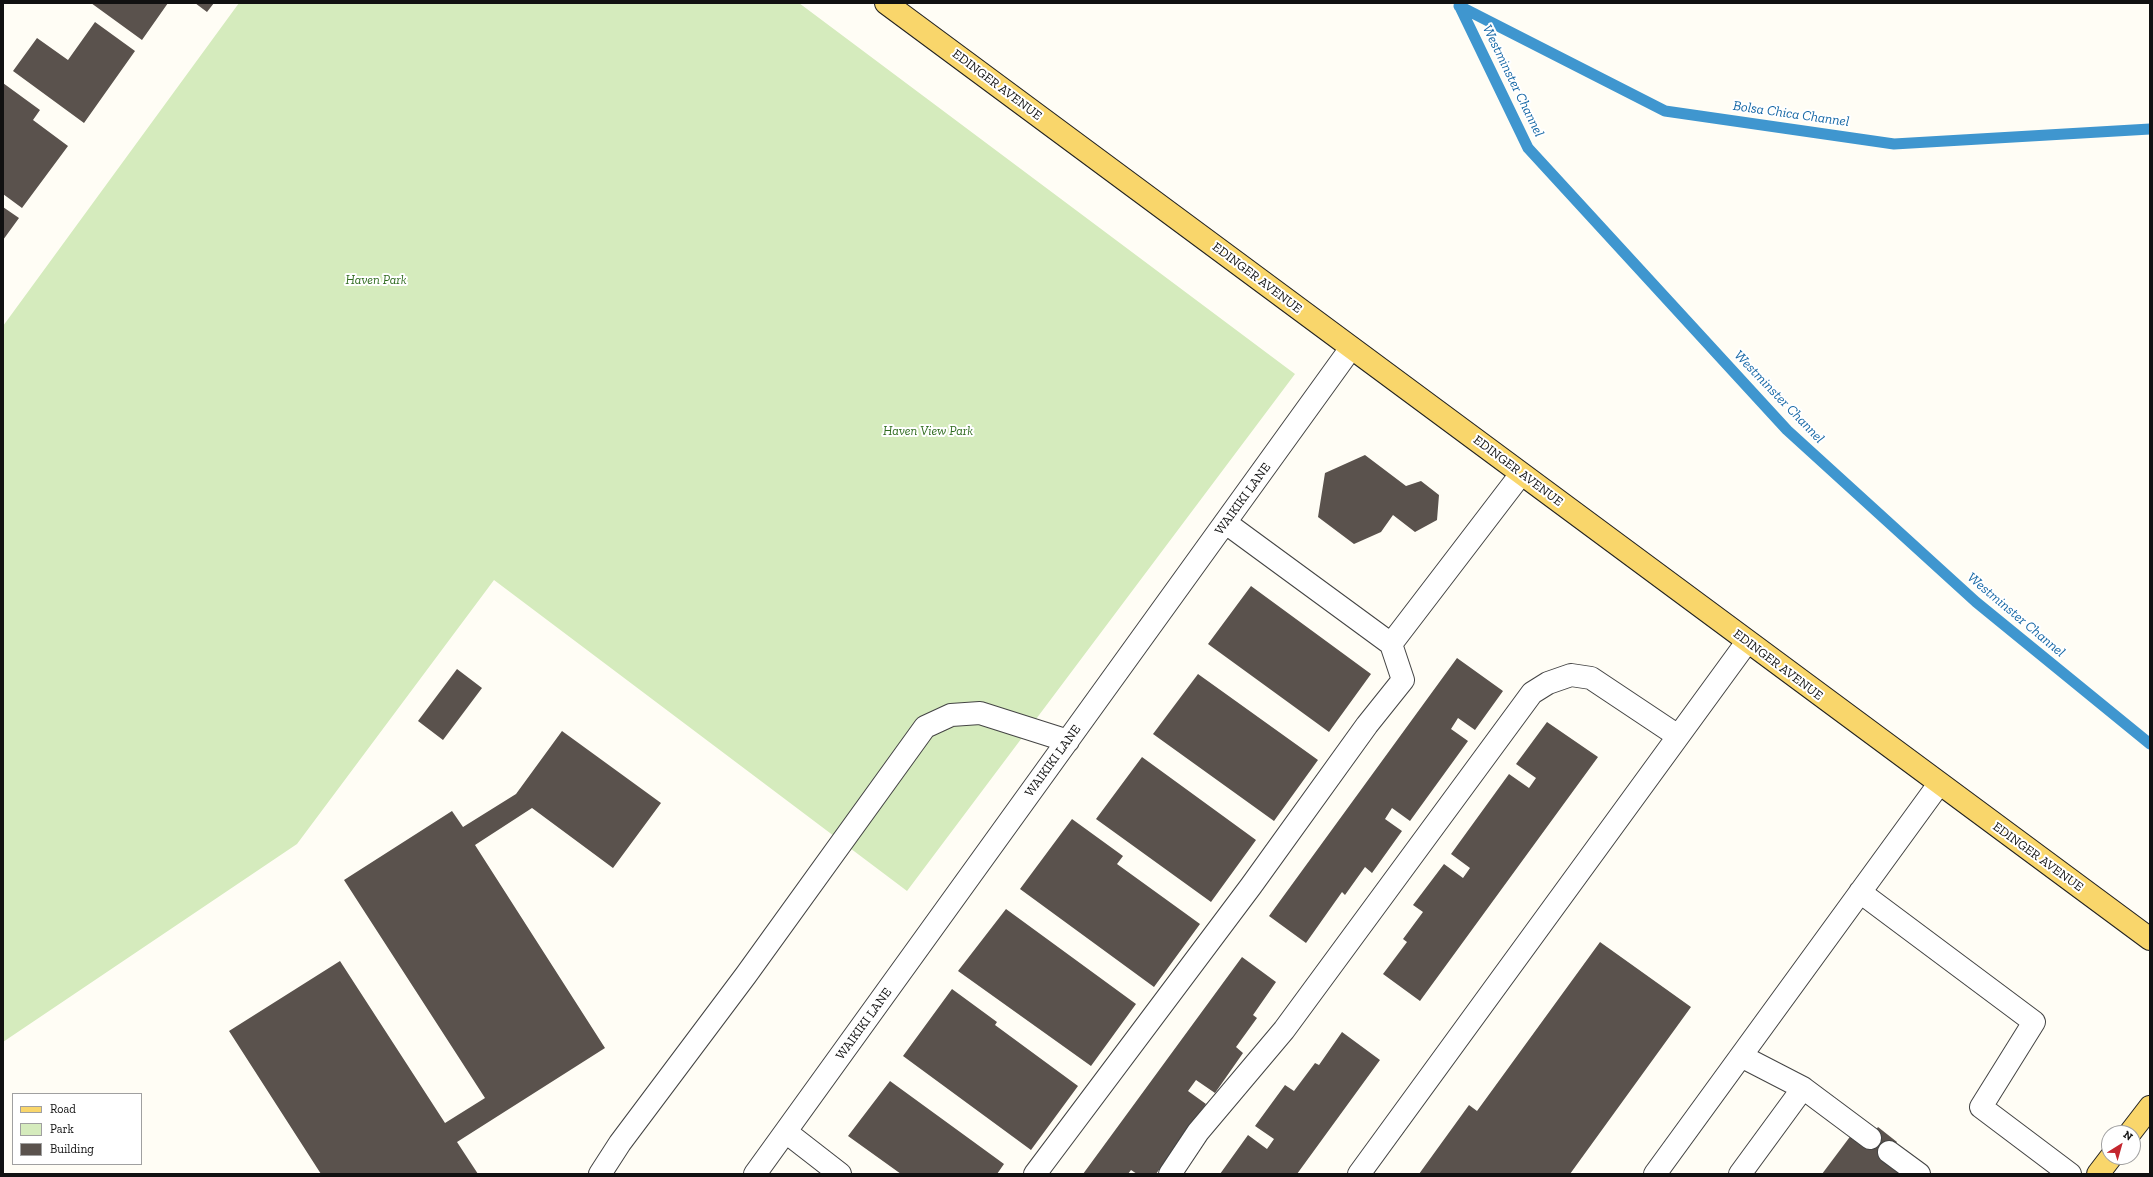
<!DOCTYPE html>
<html>
<head>
<meta charset="utf-8">
<style>
	body { margin:0 }
	#map { position:relative; width:2153px; height:1177px; overflow:hidden; background:#fffdf5; font-family:"Zilla Slab",serif }
	canvas { display:block }
	.frame { position:absolute; inset:0; border:4px solid #111; pointer-events:none }
	.legend { position:absolute; left:12px; top:1093px; width:130px; height:72px; box-sizing:border-box; background:#fff; border:1px solid #a0a0a0; margin:0; padding:5px 7px; list-style:none; font-size:12px; color:#111 }
	.legend li { display:flex; align-items:center; gap:8px; height:20px }
	.legend b { width:20px; border:1px solid #a0a0a0 }
	.north { position:absolute; left:2101px; top:1125px; width:40px; height:40px; box-sizing:border-box; background:#fff; border:1px solid #a0a0a0; border-radius:50%; rotate:37deg; font-size:11px; font-weight:700; line-height:16px; text-align:center; color:#111 }
	.north::after { content:''; display:block; margin:auto; width:14px; height:18px; background:#c4262e; clip-path:polygon(50% 0,100% 100%,50% 72%,0 100%) }
</style>
</head>
<body>
<div id="map">
<canvas width="2153" height="1177"></canvas>
<div class="frame"></div>
<ul class="legend">
<li><b style="height:5px;background:#f9d66b"></b>Road</li>
<li><b style="height:11px;background:#d5ebbd"></b>Park</li>
<li><b style="height:11px;background:#5a524d"></b>Building</li>
</ul>
<div class="north">N</div>
</div>
<script>
const ctx = document.querySelector('canvas').getContext('2d');
ctx.lineJoin = 'round';
function fillPath(path, color) {
  ctx.fillStyle = color;
  ctx.fill(path, 'evenodd');
}
function stroke(path, color, width, dash) {
  ctx.strokeStyle = color;
  ctx.lineWidth = width;
  ctx.lineCap = dash ? 'butt' : 'round';
  ctx.setLineDash(dash || []);
  ctx.stroke(path);
}
function write(font, color, halo, rows, align = 'center') {
  ctx.font = font + ' "Zilla Slab",serif';
  ctx.lineWidth = 4;
  ctx.setLineDash([]);
  ctx.textBaseline = 'middle';
  ctx.strokeStyle = halo;
  ctx.fillStyle = color;
  for (const [text, x, y, turn = 0] of rows) {
    ctx.save();
    ctx.translate(x, y);
    ctx.rotate((+turn || 0) * Math.PI / 180);
    ctx.textAlign = isNaN(turn) ? turn : align;
    if (halo) ctx.strokeText(text, 0, 0);
    ctx.fillText(text, 0, 0);
    ctx.restore();
  }
}
const green = new Path2D(`
	M239,3H799L1295,374L907,891L494,580L297,844L3,1042V326Z`);
const stream = new Path2D(`
	M1459,6L1665,111L1894,144L2150,129
	M1460,7L1528,148L1787,430L1976,602L2150,744`);
const building = new Path2D(`
	M91,3H168L142,40Z
	M195,3H214L207,12Z
	M95,22L135,51L84,123L13,71L37,38L68,60Z
	M3,83L40,110L33,120L68,146L22,208L3,194Z
	M3,207L19,218L3,240Z
	M1365,455L1406,486L1421,481L1439,495L1437,520L1415,532L1393,515L1381,532L1354,544L1318,517L1325,473Z
	M1251,586L1371,674L1329,732L1208,644Z
	M1457,658L1503,691L1475,730L1458,718L1451,729L1468,741L1410,821L1392,808L1385,819L1402,831L1372,873L1365,867L1345,895L1342,892L1306,943L1269,916Z
	M457,669L482,688L443,740L418,721Z
	M1198,674L1318,760L1274,821L1153,734Z
	M1547,722L1598,757L1420,1001L1383,974L1407,942L1403,939L1423,912L1413,905L1444,864L1463,878L1470,868L1451,854L1509,774L1529,788L1536,778L1516,764Z
	M562,731L661,803L613,868L532,808L475,845L605,1048L457,1142L478,1174H321L229,1031L340,961L445,1123L485,1098L344,880L452,811L463,827L516,794Z
	M1142,757L1256,840L1211,902L1096,819Z
	M1072,819L1123,856L1117,864L1200,924L1154,987L1020,889Z
	M1006,909L1136,1004L1091,1066L958,971Z
	M1600,942L1691,1007L1570,1174H1419L1469,1105L1477,1111Z
	M1242,957L1276,982L1253,1015L1257,1018L1236,1047L1243,1053L1215,1093L1196,1080L1188,1091L1206,1104L1156,1174H1137L1131,1170L1128,1174H1083Z
	M952,989L997,1022L995,1025L1078,1086L1031,1150L903,1056Z
	M1342,1032L1380,1060L1297,1174H1220L1248,1135L1267,1149L1274,1139L1255,1126L1285,1085L1294,1091L1315,1063L1319,1065Z
	M890,1081L1004,1164L997,1174H901L848,1136Z
	M1878,1127L1897,1142L1884,1159L1905,1174H1822L1852,1134L1865,1144Z`);
const minor = new Path2D(`
	M1226,523L1391,644L1521,474
	M1860,892L2034,1022L1981,1107L2070,1174
	M1741,1056L1803,1088L1870,1138
	M786,1132L840,1174
	M1889,1152L1919,1174
	M600,1174L620,1143L746,975L925,727L951,715L980,713L1068,741
	M755,1174L1351,348
	M1035,1174L1251,886L1367,725L1403,680L1391,644
	M1170,1174L1198,1132L1284,1030L1532,693L1548,683L1571,675L1591,678L1678,736
	M1359,1174L1747,642
	M1655,1174L1939,784
	M1740,1174L1803,1088`);
const major = new Path2D(`
	M886,3L2150,939
	M2130,1133L2150,1107
	M2098,1174L2111,1157`);
const streetNames = [
	["EDINGER AVENUE",997,85,37],
	["EDINGER AVENUE",1257,278,37],
	["EDINGER AVENUE",1518,471,37],
	["WAIKIKI LANE",1243,499,-54],
	["EDINGER AVENUE",1778,665,37],
	["WAIKIKI LANE",1053,761,-54],
	["EDINGER AVENUE",2038,857,36],
	["WAIKIKI LANE",864,1024,-54]
];
const parkNames = [
	["Haven Park",376,280],
	["Haven View Park",928,431]
];
const waterNames = [
	["Westminster Channel",1513,81,64],
	["Bolsa Chica Channel",1791,114,8],
	["Westminster Channel",1779,397,46],
	["Westminster Channel",2016,615,40]
];
fillPath(green, '#d5ebbd');
stroke(stream, '#3f96cf', 11);
fillPath(building, '#5a524d');
stroke(minor, '#444', 24);
stroke(major, '#222', 24);
stroke(minor, '#fff', 22);
stroke(major, '#f9d66b', 22);
write('13px', '#111', '#fff', streetNames);
write('italic 13px', '#2f6b1f', '#fff', parkNames);
write('italic 14px', '#1768a6', '#fff', waterNames);
</script>
</body>
</html>
